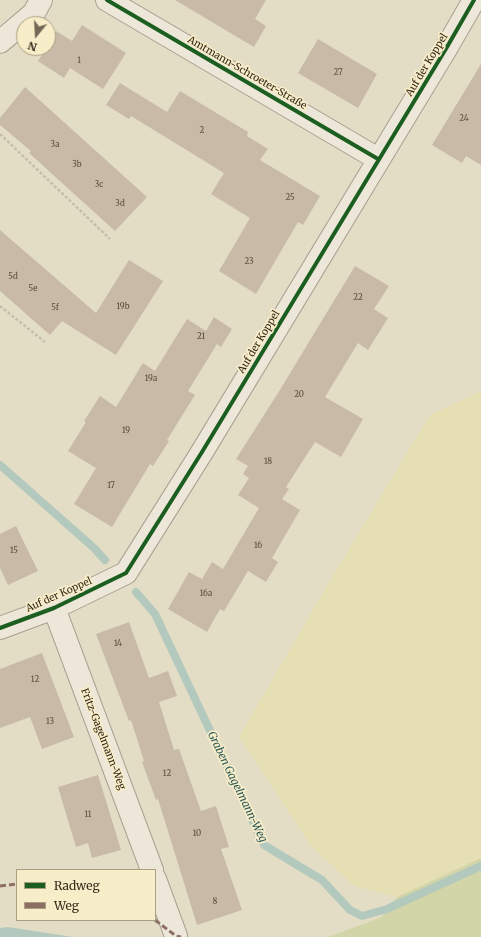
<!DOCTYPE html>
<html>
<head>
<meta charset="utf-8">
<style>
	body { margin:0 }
	#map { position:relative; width:481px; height:937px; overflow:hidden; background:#e4ddc6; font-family:Merriweather,serif }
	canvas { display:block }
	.legend { position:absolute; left:16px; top:869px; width:140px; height:52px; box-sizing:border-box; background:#f8edc9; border:1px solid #aa9f83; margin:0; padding:5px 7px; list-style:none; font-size:12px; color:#362919 }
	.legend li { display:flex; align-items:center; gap:8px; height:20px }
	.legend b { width:20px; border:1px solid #aa9f83 }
	.north { position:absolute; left:16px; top:16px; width:40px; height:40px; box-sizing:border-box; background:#f8edc9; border:1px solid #aa9f83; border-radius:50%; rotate:198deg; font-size:11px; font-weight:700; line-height:16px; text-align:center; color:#362919 }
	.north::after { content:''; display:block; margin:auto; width:14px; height:18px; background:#736856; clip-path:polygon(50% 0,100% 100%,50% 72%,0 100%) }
</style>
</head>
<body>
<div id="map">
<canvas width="481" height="937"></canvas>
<ul class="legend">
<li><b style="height:5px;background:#1b5e20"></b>Radweg</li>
<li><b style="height:5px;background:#8d6e63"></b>Weg</li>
</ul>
<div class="north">N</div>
</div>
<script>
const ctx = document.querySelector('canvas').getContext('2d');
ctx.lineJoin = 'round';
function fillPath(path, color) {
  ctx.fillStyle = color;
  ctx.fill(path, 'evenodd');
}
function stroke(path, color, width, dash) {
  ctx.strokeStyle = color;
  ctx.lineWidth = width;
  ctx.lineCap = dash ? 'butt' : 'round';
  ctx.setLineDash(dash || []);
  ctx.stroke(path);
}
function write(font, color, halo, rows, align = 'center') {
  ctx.font = font + ' Merriweather,serif';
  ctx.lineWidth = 3.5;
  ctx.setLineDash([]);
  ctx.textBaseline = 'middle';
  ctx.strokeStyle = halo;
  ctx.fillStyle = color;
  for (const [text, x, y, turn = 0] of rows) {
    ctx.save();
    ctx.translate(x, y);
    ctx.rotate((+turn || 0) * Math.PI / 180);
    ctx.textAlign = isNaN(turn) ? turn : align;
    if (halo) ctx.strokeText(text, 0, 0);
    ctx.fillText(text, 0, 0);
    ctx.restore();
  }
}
const farmland = new Path2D(`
	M481,391V858L397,897L354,886L311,846L239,737L325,589L430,415Z`);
const green = new Path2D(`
	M481,858V937H328L382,917L397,897Z`);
const water = new Path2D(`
	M8,927L73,937H0V928Z`);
const stream = new Path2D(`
	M0,465L94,548L105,560
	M136,592L155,614L264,845L322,880L350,910L362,916L387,909L481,866`);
const building = new Path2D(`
	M175,0H266L255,19L266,26L254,47Z
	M82,25L126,53L103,89L70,68L64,78L38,61L46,48H48V44L56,31L72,41Z
	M318,39L377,74L358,108L298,73Z
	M481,64V165L466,156L462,163L432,145Z
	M120,83L167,112L180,91L248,132L247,136L268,149L260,160L320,196L303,225L298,222L256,294L219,271L250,218L211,194L224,173L131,116L129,119L106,105Z
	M25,87L147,197L115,231L29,153L31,151L0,125V118Z
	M0,230L96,313L129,260L163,281L116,355L62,321L50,335L0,291Z
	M355,266L389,286L374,309L388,318L368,350L358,343L325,397L363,419L341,457L315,442L286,487L289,489L282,499L300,510L272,558L278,562L266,582L248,571L224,611L220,609L207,632L168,609L189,572L202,579L212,562L223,569L259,508L238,495L249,478L243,474L248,466L236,459L278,393Z
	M214,317L232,329L221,347L217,344L188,391L195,395L167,440L169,441L153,466L150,464L112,527L74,504L96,468L68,451L86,422L84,421L100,396L116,407L143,363L155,371L187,319L206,331Z
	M16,526L38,571L8,585L0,568V534Z
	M129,622L149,678L168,671L177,696L159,702L174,750L179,749L201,811L216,806L229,847L221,849L242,910L197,925L158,799L156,800L142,762L144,761L131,720L129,721L96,634Z
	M42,653L74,737L42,749L30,717L0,728V669Z
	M98,775L121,850L92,858L88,843L76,847L58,787Z`);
const path = new Path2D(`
	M0,134L110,239
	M0,306L45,342`);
const minor = new Path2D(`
	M107,0L378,159
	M0,42L34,13L41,0
	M54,608L152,870
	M0,628L54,608L126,573L202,452L447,47L474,0
	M155,879L176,936`);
const quiet = new Path2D(`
	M0,886L17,884
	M155,920L176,936L181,937`);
const cycleway = new Path2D(`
	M107,0L378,159
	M0,628L54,608L126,573L202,452L447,47L474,0`);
const numberNames = [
	["1",79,61],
	["27",338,73],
	["24",464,119],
	["2",202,131],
	["3a",55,145],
	["3b",77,165],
	["3c",99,185],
	["25",290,198],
	["3d",120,204],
	["23",249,262],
	["5d",13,277],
	["5e",33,289],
	["22",358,298],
	["19b",123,307],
	["5f",55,308],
	["21",201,337],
	["19a",151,379],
	["20",299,395],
	["19",126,431],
	["18",268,462],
	["17",111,486],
	["16",258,546],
	["15",14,551],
	["16a",206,594],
	["14",118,644],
	["12",35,680],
	["13",50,722],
	["12",167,774],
	["11",88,815],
	["10",197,834],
	["8",215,902]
];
const streetNames = [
	["Auf der Koppel",427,65,-59],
	["Amtmann-Schroeter-Straße",247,73,30],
	["Auf der Koppel",259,342,-59],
	["Auf der Koppel",59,595,-24],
	["Fritz-Gagelmann-Weg",103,739,69]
];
const waterNames = [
	["Graben Gagelmann-Weg",237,787,64]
];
fillPath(farmland, '#e6dfb4');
fillPath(green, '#d2d5a7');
fillPath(water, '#b3c9bd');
stroke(stream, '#b3c9bd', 8);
fillPath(building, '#c8baa7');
stroke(minor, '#a8a091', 24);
stroke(path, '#c4beb0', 2.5, [3, 2]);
stroke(minor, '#ece7d9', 22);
stroke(quiet, '#8d6e63', 3, [6, 3]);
stroke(cycleway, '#1b5e20', 4);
write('8px', '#5a4d3c', null, numberNames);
write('10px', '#362919', '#f8edc9', streetNames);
write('italic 11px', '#275757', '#f8edc9', waterNames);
</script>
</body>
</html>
